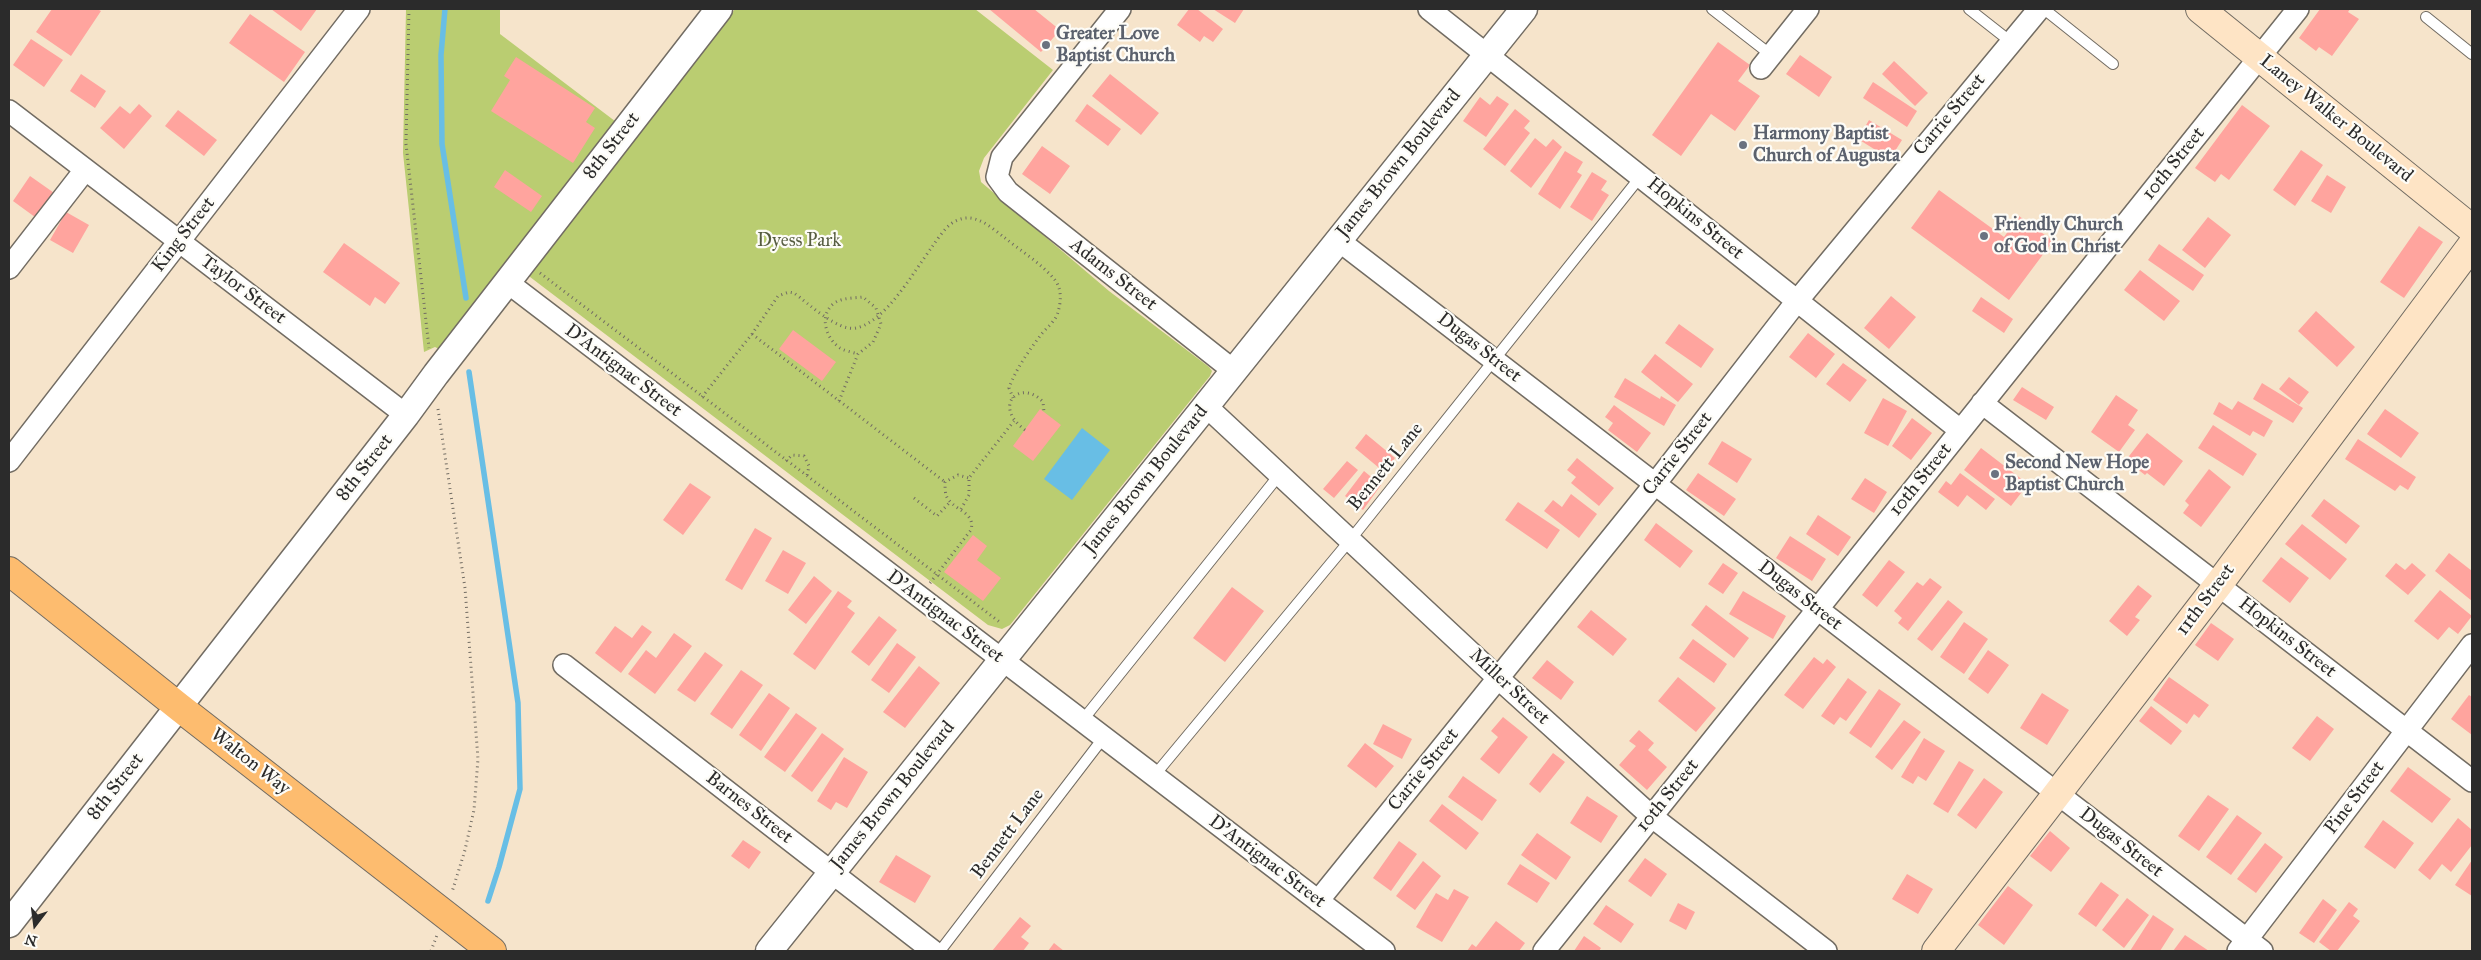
<!DOCTYPE html>
<html>
<head>
<meta charset="utf-8">
<style>
	body { margin:0 }
	#map { position:relative; width:2481px; height:960px; overflow:hidden; background:#f6e4cb; font-family:"IM FELL Great Primer",serif }
	canvas { display:block }
	.frame { position:absolute; inset:0; border:10px solid #2b2b2b; pointer-events:none }
	.north { position:absolute; left:10px; top:900px; width:50px; height:50px; -webkit-text-stroke:4px #fdfcf7; paint-order:stroke; rotate:195deg; font-size:14px; font-weight:700; line-height:20px; text-align:center; color:#2b2b2b }
	.north::after { content:''; display:block; margin:auto; width:18px; height:22px; background:#2b2b2b; clip-path:polygon(50% 0,100% 100%,50% 72%,0 100%) }
</style>
</head>
<body>
<div id="map">
<canvas width="2481" height="960"></canvas>
<div class="frame"></div>
<div class="north">N</div>
</div>
<script>
const ctx = document.querySelector('canvas').getContext('2d');
ctx.lineJoin = 'round';
function fillPath(path, color) {
  ctx.fillStyle = color;
  ctx.fill(path, 'evenodd');
}
function stroke(path, color, width, dash) {
  ctx.strokeStyle = color;
  ctx.lineWidth = width;
  ctx.lineCap = dash ? 'butt' : 'round';
  ctx.setLineDash(dash || []);
  ctx.stroke(path);
}
function write(font, color, halo, rows, align = 'center') {
  ctx.font = font + ' "IM FELL Great Primer",serif';
  ctx.lineWidth = 4.5;
  ctx.setLineDash([]);
  ctx.textBaseline = 'middle';
  ctx.strokeStyle = halo;
  ctx.fillStyle = color;
  for (const [text, x, y, turn = 0] of rows) {
    ctx.save();
    ctx.translate(x, y);
    ctx.rotate((+turn || 0) * Math.PI / 180);
    ctx.textAlign = isNaN(turn) ? turn : align;
    if (halo) ctx.strokeText(text, 0, 0);
    ctx.fillText(text, 0, 0);
    ctx.restore();
  }
}
const green = new Path2D(`
	M406,9H500V34L636,137L735,9H975L1053,70L984,158L979,171L981,182L1109,291L1209,367L1212,371L1210,376L1010,625L1002,629L988,625L509,261L439,349L435,347L424,352L403,153Z`);
const water = new Path2D(`
	M1082,428L1110,450L1072,500L1044,479Z`);
const stream = new Path2D(`
	M445,9L441,55L442,144L466,298
	M469,372L518,703L520,789L499,867L488,901`);
const building = new Path2D(`
	M52,9H97L101,11L71,56L36,32Z
	M271,9H317L301,31Z
	M989,9H1034L1060,30L1041,52Z
	M1189,9H1197L1223,29L1213,42L1204,36L1200,42L1177,25Z
	M1213,9H1244L1235,23Z
	M2320,9H2350L2348,12L2359,19L2332,56L2319,47L2316,51L2299,38Z
	M250,14L305,52L284,82L229,43Z
	M31,39L63,60L44,87L13,65Z
	M1718,42L1750,65L1738,81L1760,96L1735,131L1711,114L1681,156L1652,135Z
	M1800,55L1832,77L1819,97L1786,74Z
	M516,57L595,108L586,122L595,128L573,163L491,111L510,80L504,76Z
	M1894,61L1928,93L1915,106L1882,74Z
	M81,74L106,91L95,108L70,91Z
	M1110,74L1159,113L1141,135L1092,96Z
	M1873,82L1917,111L1907,127L1863,98Z
	M1497,96L1509,104L1486,137L1463,121L1480,97L1490,105Z
	M139,104L152,116L124,149L100,128L120,106L130,114Z
	M1087,104L1121,129L1108,146L1075,121Z
	M2242,105L2270,126L2229,180L2221,174L2215,182L2195,168Z
	M1515,109L1530,121L1524,128L1530,133L1505,166L1483,149Z
	M178,110L217,140L204,156L165,126Z
	M1869,120L1902,140L1890,159L1858,139Z
	M1535,138L1546,147L1553,139L1562,147L1531,188L1510,171Z
	M1042,146L1070,166L1050,194L1022,174Z
	M2301,150L2323,165L2295,206L2273,190Z
	M1565,151L1583,162L1577,172L1582,175L1560,209L1538,194Z
	M505,170L542,196L531,212L494,187Z
	M1592,172L1607,181L1601,190L1609,195L1592,221L1570,207Z
	M2327,175L2346,187L2331,213L2311,201Z
	M30,176L57,195L39,220L13,201Z
	M1939,190L2004,237L2019,216L2053,241L2009,300L1911,228Z
	M66,212L89,225L73,253L50,240Z
	M2208,217L2231,235L2205,268L2182,250Z
	M2419,226L2443,242L2404,298L2380,282Z
	M344,243L400,283L385,304L375,297L370,306L323,272Z
	M2159,244L2204,275L2193,291L2148,260Z
	M2140,270L2180,301L2164,321L2124,290Z
	M1891,296L1916,317L1889,349L1864,328Z
	M1981,297L2013,319L2004,333L1972,311Z
	M2316,311L2355,347L2337,367L2298,331Z
	M1679,324L1714,349L1701,368L1665,343Z
	M793,330L836,362L822,381L779,349Z
	M1808,333L1835,354L1816,378L1789,357Z
	M1655,354L1693,384L1678,402L1641,372Z
	M1843,363L1867,380L1850,402L1826,384Z
	M2289,377L2309,392L2299,405L2279,389Z
	M1625,378L1660,399L1661,396L1676,405L1664,426L1614,397Z
	M2262,383L2303,408L2293,423L2253,399Z
	M2022,387L2054,407L2046,420L2013,400Z
	M2116,395L2138,410L2128,425L2135,430L2119,452L2091,432Z
	M1883,398L1907,411L1888,446L1864,433Z
	M2238,401L2273,421L2264,437L2253,431L2250,436L2213,414L2219,402L2232,410Z
	M1614,405L1651,433L1637,452L1608,430L1613,423L1605,417Z
	M1040,409L1061,425L1033,461L1013,446Z
	M2385,409L2419,433L2401,458L2367,434Z
	M1912,418L1932,433L1911,460L1892,446Z
	M2213,425L2257,454L2243,476L2198,448Z
	M2147,433L2183,461L2164,486L2147,473L2145,475L2126,460Z
	M1366,434L1395,458L1384,472L1355,448Z
	M2358,439L2416,477L2408,490L2400,485L2395,491L2345,459Z
	M1722,441L1752,459L1737,483L1708,464Z
	M1981,448L2028,484L2011,506L1964,470Z
	M1577,458L1614,488L1599,506L1571,483L1576,477L1567,470Z
	M1347,461L1358,470L1334,498L1323,489Z
	M2209,469L2231,487L2201,527L2183,513L2189,505L2185,501Z
	M1364,471L1381,485L1363,510L1345,496Z
	M1698,473L1736,499L1724,516L1686,490Z
	M1960,473L1995,499L1986,510L1967,495L1958,507L1938,492L1946,481L1951,485Z
	M1865,478L1887,492L1874,513L1851,499Z
	M690,483L711,497L683,535L663,520Z
	M1571,494L1597,514L1579,538L1544,511L1553,500L1562,507Z
	M2324,499L2360,526L2346,544L2311,516Z
	M1518,502L1560,530L1547,549L1505,520Z
	M1818,515L1851,537L1838,556L1806,534Z
	M1656,523L1693,551L1680,568L1644,540Z
	M2302,524L2347,559L2330,580L2285,544Z
	M755,528L772,538L742,590L725,580Z
	M973,535L987,546L977,560L1001,578L983,601L944,572Z
	M1790,536L1826,559L1812,581L1776,558Z
	M783,550L806,563L788,594L765,581Z
	M2449,553L2472,571V601L2435,571Z
	M2281,557L2309,578L2290,603L2262,581Z
	M1889,560L1905,572L1877,607L1862,595Z
	M1723,563L1738,573L1723,594L1708,584Z
	M2396,563L2405,570L2412,563L2426,575L2408,595L2385,576Z
	M814,576L832,591L806,624L788,610Z
	M1930,578L1942,587L1908,631L1898,623L1902,618L1894,611L1917,582L1923,586Z
	M2138,585L2152,596L2135,617L2140,620L2127,636L2109,621Z
	M1232,587L1264,611L1225,662L1193,638Z
	M2440,590L2472,616L2458,634L2449,627L2438,640L2414,621Z
	M838,591L852,601L847,607L855,613L815,670L793,654Z
	M1743,591L1786,616L1773,639L1729,614Z
	M1948,600L1963,612L1932,651L1917,639Z
	M1706,605L1749,638L1734,658L1691,625Z
	M1591,610L1627,639L1613,656L1577,627Z
	M879,616L897,630L869,666L851,652Z
	M1964,622L1988,639L1964,674L1940,657Z
	M2211,623L2234,639L2218,661L2195,645Z
	M642,625L652,632L621,673L595,653L615,626L632,638Z
	M674,633L692,646L655,694L628,674L646,650L656,658Z
	M1693,639L1727,664L1714,683L1679,658Z
	M897,643L916,657L889,693L871,680Z
	M1988,650L2009,665L1988,694L1968,679Z
	M705,652L723,665L695,702L677,690Z
	M1814,657L1823,664L1827,659L1836,667L1803,709L1784,695Z
	M1547,660L1574,682L1561,700L1532,678Z
	M919,666L940,683L905,728L883,712Z
	M741,670L763,685L732,729L710,714Z
	M1678,677L1716,708L1696,732L1658,701Z
	M2169,677L2209,705L2199,718L2194,714L2187,724L2153,700Z
	M1848,678L1867,692L1846,721L1840,717L1834,725L1821,716Z
	M1879,689L1901,704L1871,748L1849,733Z
	M769,693L790,708L761,751L739,735Z
	M2042,693L2069,710L2047,745L2020,728Z
	M2469,695L2472,697V735L2451,719Z
	M2151,706L2182,731L2171,745L2139,721Z
	M796,713L817,728L785,772L764,757Z
	M2317,716L2334,729L2310,761L2292,748Z
	M1503,717L1528,737L1499,774L1480,759L1498,737L1491,731Z
	M1904,720L1921,732L1892,770L1875,757Z
	M1383,724L1412,739L1402,759L1373,744Z
	M1639,730L1654,743L1648,750L1667,767L1647,790L1619,765L1636,746L1629,741Z
	M822,733L844,749L812,792L791,776Z
	M1924,738L1945,751L1926,781L1918,776L1913,784L1901,777Z
	M1365,743L1394,766L1376,788L1347,766Z
	M1553,753L1565,762L1540,793L1529,784Z
	M844,757L868,772L847,808L836,802L831,810L817,801Z
	M1959,761L1974,770L1948,813L1933,804Z
	M2408,767L2451,799L2432,823L2390,791Z
	M1463,776L1497,800L1482,821L1448,797Z
	M1984,778L2003,792L1976,829L1957,815Z
	M2208,795L2229,809L2199,851L2178,836Z
	M1587,796L1618,816L1601,843L1570,823Z
	M1442,804L1479,833L1466,850L1429,821Z
	M2237,815L2262,833L2231,875L2206,857Z
	M2458,818L2472,830V845L2451,872L2442,864L2430,880L2418,870Z
	M2383,820L2414,843L2395,869L2364,847Z
	M2050,831L2070,848L2051,872L2030,856Z
	M1537,833L1571,857L1556,880L1521,855Z
	M743,840L761,852L749,869L731,856Z
	M1399,841L1417,854L1391,891L1373,878Z
	M2265,843L2283,857L2256,893L2237,879Z
	M896,855L931,876L915,903L879,882Z
	M1645,858L1667,874L1651,897L1628,881Z
	M2472,860V896L2455,885Z
	M1423,861L1441,876L1415,910L1396,896Z
	M1520,864L1550,883L1537,903L1507,884Z
	M1907,874L1933,889L1918,914L1892,899Z
	M2101,882L2119,895L2096,927L2078,914Z
	M2008,886L2033,905L2004,945L1978,925Z
	M1454,889L1469,897L1442,942L1416,927L1436,893L1448,900Z
	M2127,898L2149,915L2124,948L2102,930Z
	M2323,899L2337,910L2314,943L2299,933Z
	M2349,902L2358,909L2353,916L2360,921L2337,951H2331L2319,942Z
	M1678,903L1695,912L1686,930L1669,921Z
	M1606,905L1634,924L1621,943L1593,924Z
	M2153,915L2174,929L2160,951H2130Z
	M1020,917L1031,926L1021,937L1029,943L1023,951H992Z
	M1496,921L1525,943L1519,951H1467L1472,944L1476,947Z
	M2185,935L2209,951H2173Z
	M1584,936L1601,948L1599,951H1574Z
	M1054,943L1064,951H1048Z`);
const path = new Path2D(`
	M409,9L406,144L429,348
	M540,273L1001,623
	M752,334L945,482
	M702,397L752,334L778,296L789,292L794,293C808,303 838,332 856,328C886,322 914,271 932,247C939,237 947,224 958,220C976,212 993,229 1005,238C1021,251 1042,264 1055,280C1062,289 1061,302 1058,312C1056,321 1045,329 1040,336C1028,352 1016,369 1009,388L1013,398
	M839,401L858,354L873,342L881,324L876,308L863,297C854,298 843,298 836,302C818,313 825,338 840,348C845,351 852,352 858,354
	M438,409L465,588L478,759L474,810L465,850L452,892
	M1025,430C991,405 1021,378 1043,402L1044,412
	M786,461L792,455L804,456L809,466L807,476
	M914,498L937,516L951,501
	M961,509L969,495V478L1014,421
	M930,583L971,530C976,511 951,510 946,495C945,491 945,485 945,482L958,475L969,478
	M431,951L437,935`);
const service = new Path2D(`
	M1712,9L1771,55
	M1969,9L2011,42
	M2044,9L2113,64
	M2426,17L2472,54
	M1082,721L1280,474
	M1154,776L1351,539L1641,176
	M940,951L1104,737`);
const minor = new Path2D(`
	M1120,9L1002,157L997,177L1008,192L1234,371
	M1429,9L1960,430
	M1761,68L1808,9
	M9,111L406,415
	M1338,240L2262,951
	M9,268L85,170
	M507,282L1384,951
	M1982,403L2472,781
	M1206,406L1498,678L1651,816L1826,951
	M9,461L359,9
	M564,665L933,951
	M1318,901L1655,484L1797,301L2039,9
	M1544,951L2298,9
	M2238,951L2472,645`);
const tertiary = new Path2D(`
	M9,924L406,415L436,374L719,9
	M769,951L1524,9`);
const secondary = new Path2D(`
	M2200,9L2472,229
	M1936,951L2218,585L2472,245`);
const primary = new Path2D(`
	M9,571L179,707L492,951`);
const markers = [
	[1046,45,5,"#6b7280"],
	[1743,145,5,"#6b7280"],
	[1984,236,5,"#6b7280"],
	[1995,474,5,"#6b7280"]
];
const worshipNames = [
	["Greater Love",1056,34],
	["Baptist Church",1056,56],
	["Harmony Baptist",1753,134],
	["Church of Augusta",1753,156],
	["Friendly Church",1994,225],
	["of God in Christ",1994,247],
	["Second New Hope",2005,463],
	["Baptist Church",2005,485]
];
const streetNames = [
	["Carrie Street",1950,115,-50],
	["Laney Walker Boulevard",2336,119,39],
	["8th Street",612,146,-52],
	["James Brown Boulevard",1399,164,-51],
	["10th Street",2174,164,-51],
	["Hopkins Street",1695,219,39],
	["King Street",184,235,-52],
	["Adams Street",1113,275,38],
	["Taylor Street",243,290,37],
	["Dugas Street",1479,348,38],
	["D'Antignac Street",623,371,37],
	["Carrie Street",1678,454,-52],
	["Bennett Lane",1386,467,-51],
	["8th Street",365,468,-52],
	["James Brown Boulevard",1146,480,-51],
	["10th Street",1921,480,-51],
	["Dugas Street",1800,596,38],
	["11th Street",2206,600,-53],
	["D'Antignac Street",945,617,37],
	["Hopkins Street",2287,638,38],
	["Miller Street",1509,687,43],
	["Walton Way",250,762,38],
	["Carrie Street",1424,770,-51],
	["8th Street",116,787,-52],
	["James Brown Boulevard",893,796,-51],
	["10th Street",1668,796,-51],
	["Pine Street",2355,798,-53],
	["Barnes Street",749,808,38],
	["Bennett Lane",1008,834,-53],
	["Dugas Street",2121,843,38],
	["D'Antignac Street",1267,862,37]
];
const parkNames = [
	["Dyess Park",799,241]
];
fillPath(green, '#bacd71');
fillPath(water, '#68bee5');
stroke(stream, '#68bee5', 5.5);
fillPath(building, '#ffa49e');
stroke(service, '#726c63', 12);
stroke(minor, '#726c63', 24);
stroke(tertiary, '#726c63', 29);
stroke(secondary, '#726c63', 30);
stroke(primary, '#726c63', 30);
stroke(path, '#726c63', 3, [1, 4]);
stroke(service, '#fff', 10);
stroke(minor, '#fff', 21);
stroke(tertiary, '#fff', 26);
stroke(secondary, '#fee4c5', 28);
stroke(primary, '#fdbc6f', 28);
for (const [x, y, r, color] of markers) {
  const dot = new Path2D();
  dot.arc(x, y, r, 0, 2 * Math.PI);
  ctx.fillStyle = color;
  ctx.fill(dot);
  stroke(dot, '#fdfcf7', 2);
}
write('bold 19px', '#5b616d', '#fdfcf7', worshipNames, 'left');
write('19px', '#2b2b2b', '#fdfcf7', streetNames);
write('19px', '#565c40', '#fdfcf7', parkNames);
</script>
</body>
</html>
